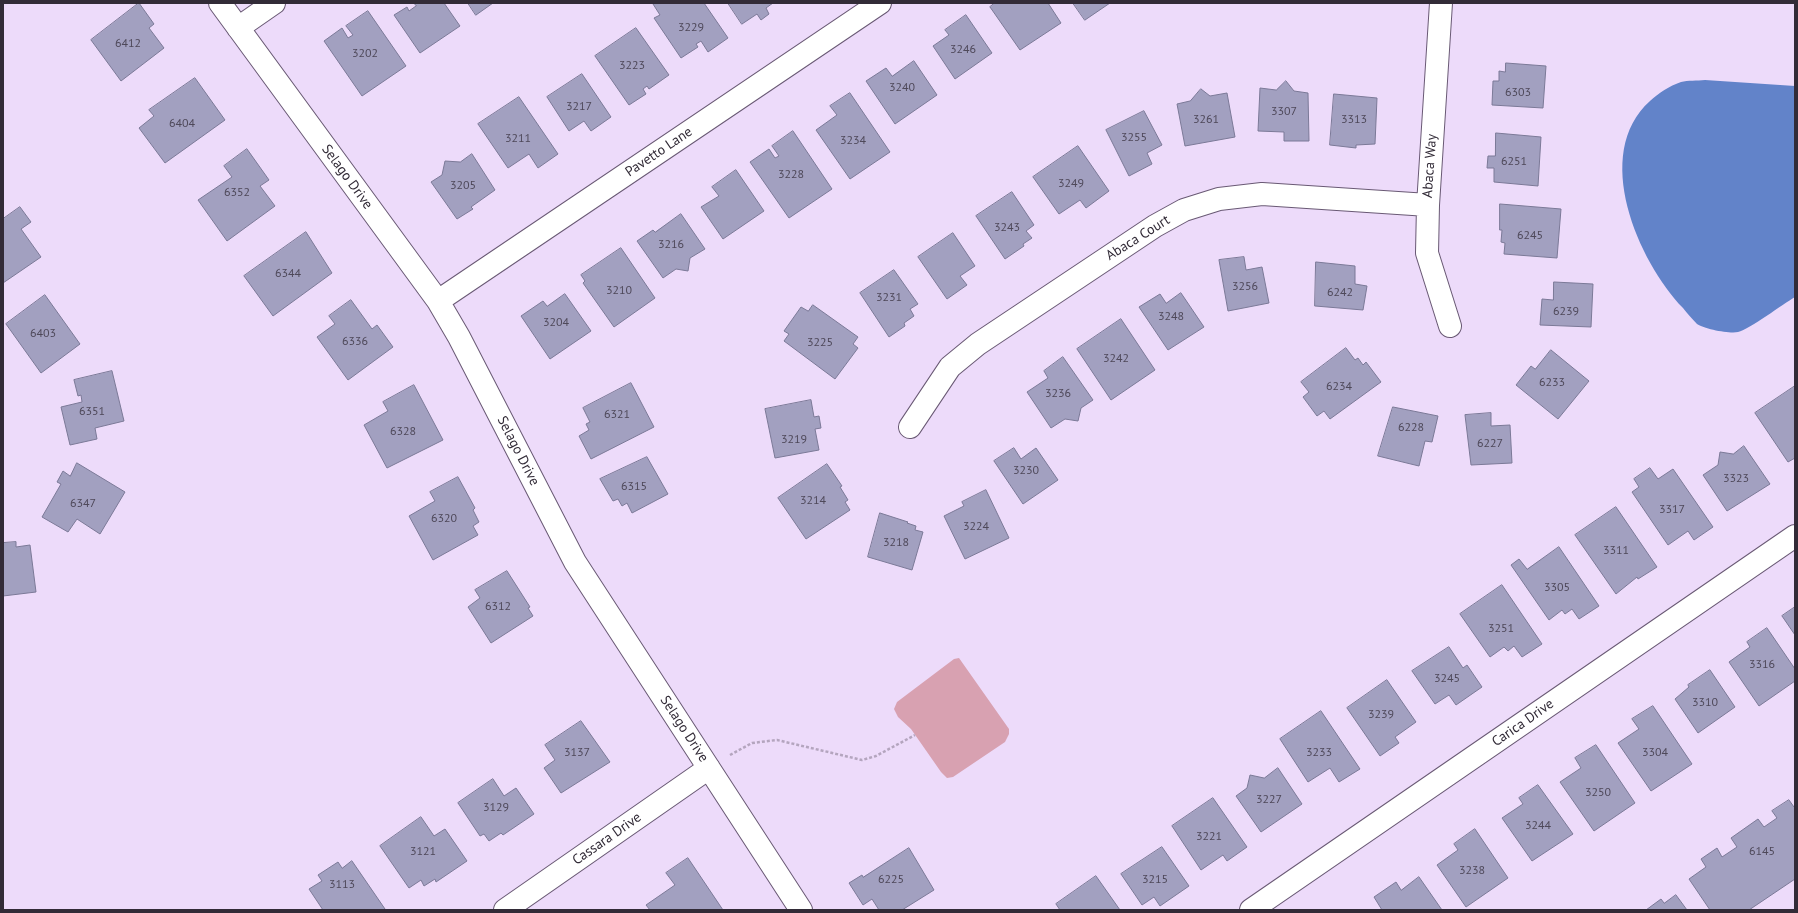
<!DOCTYPE html>
<html>
<head>
<meta charset="utf-8">
<style>
	body { margin:0 }
	#map { position:relative; width:1798px; height:913px; overflow:hidden; background:#eddbfa; font-family:"PT Sans",sans-serif }
	canvas { display:block }
	.frame { position:absolute; inset:0; border:4px solid #322b37; pointer-events:none }
</style>
</head>
<body>
<div id="map">
<canvas width="1798" height="913"></canvas>
<div class="frame"></div>
</div>
<script>
const ctx = document.querySelector('canvas').getContext('2d');
ctx.lineJoin = 'round';
function fillPath(path, color) {
  ctx.fillStyle = color;
  ctx.fill(path, 'evenodd');
}
function stroke(path, color, width, dash) {
  ctx.strokeStyle = color;
  ctx.lineWidth = width;
  ctx.lineCap = dash ? 'butt' : 'round';
  ctx.setLineDash(dash || []);
  ctx.stroke(path);
}
function write(font, color, halo, rows, align = 'center') {
  ctx.font = font + ' "PT Sans",sans-serif';
  ctx.lineWidth = 3;
  ctx.setLineDash([]);
  ctx.textBaseline = 'middle';
  ctx.strokeStyle = halo;
  ctx.fillStyle = color;
  for (const [text, x, y, turn = 0] of rows) {
    ctx.save();
    ctx.translate(x, y);
    ctx.rotate((+turn || 0) * Math.PI / 180);
    ctx.textAlign = isNaN(turn) ? turn : align;
    if (halo) ctx.strokeText(text, 0, 0);
    ctx.fillText(text, 0, 0);
    ctx.restore();
  }
}
const green = new Path2D(`
	M959,658L1009,729V734L1005,742L953,777L947,778L941,772L911,729L898,717L894,709L897,702L954,659Z`);
const water = new Path2D(`
	M1705,80L1795,86V297C1783,304 1750,329 1738,332C1730,334 1704,329 1697,324C1692,319 1687,313 1683,308C1638,261 1591,154 1650,101C1659,93 1669,86 1681,82C1688,80 1697,81 1705,80Z`);
const building = new Path2D(`
	M139,3L154,24L149,28L164,48L121,81L91,40Z
	M414,3H444L460,26L420,53L394,15L407,7L409,11L416,6Z
	M468,3H493L476,15Z
	M704,3L728,38L708,52L701,41L696,44L698,47L681,58L654,18L660,15L653,4Z
	M728,3H773L766,8L769,14L761,20L757,14L742,24Z
	M995,3H1048L1061,23L1020,50L990,7Z
	M1073,3H1110L1085,20Z
	M368,11L406,66L362,96L324,41L342,28L348,38L353,35L346,26Z
	M966,15L992,53L955,79L933,46L949,35L945,30Z
	M636,28L669,75L649,89L647,86L643,89L646,94L629,105L595,56Z
	M914,61L937,95L895,124L866,81L886,68L892,76Z
	M1506,63L1546,66L1543,108L1492,105L1493,81H1499V71L1505,72Z
	M582,74L611,117L591,131L584,121L569,131L547,97Z
	M195,78L225,120L165,163L139,128L154,116L149,110Z
	M1286,81L1294,91L1308,93L1309,141H1284V132L1258,131L1260,88L1276,90Z
	M1201,89L1210,96L1227,93L1235,137L1185,146L1177,104L1190,101Z
	M850,93L890,152L850,179L816,130L837,115L830,106Z
	M1334,94L1377,98L1375,144L1356,145V148L1330,145Z
	M519,97L558,154L538,168L529,154L508,168L478,124Z
	M1144,111L1162,145L1147,153L1152,164L1129,176L1106,130Z
	M793,131L832,189L789,218L750,162L769,149L775,158L779,156L772,146Z
	M1496,133L1541,137L1538,186L1494,182V168H1487L1488,156H1495Z
	M1078,146L1109,191L1086,208L1080,200L1059,214L1033,177Z
	M247,149L269,180L260,186L275,206L227,241L198,200L232,177L224,166Z
	M472,154L495,190L471,207L473,209L457,219L431,182L442,175L445,161L460,162Z
	M736,170L764,211L723,239L701,207L719,196L712,187Z
	M1012,192L1034,225L1026,231L1032,238L1023,244L1024,246L1005,259L976,216Z
	M1500,204L1561,209L1557,258L1504,254L1505,243L1501,242L1502,230H1500Z
	M20,207L31,222L21,229L41,257L3,283V219Z
	M681,214L705,249L690,258L688,271L676,269L663,278L637,241L653,230L655,232Z
	M306,232L332,273L273,316L244,276Z
	M953,233L975,266L960,276L967,285L947,299L918,257Z
	M621,248L655,298L614,327L583,283L585,281L581,275Z
	M1244,257L1246,270L1262,267L1269,303L1228,311L1219,260Z
	M1316,262L1355,266V284L1367,286L1363,310L1315,306Z
	M894,270L918,304L910,309L914,316L904,323L905,326L889,337L860,293Z
	M1554,282L1593,284L1591,327L1540,325L1542,299L1553,300Z
	M1181,293L1204,327L1168,350L1139,307L1160,294L1166,303Z
	M565,294L591,331L550,359L521,316L543,301L547,306Z
	M45,295L80,344L41,373L6,324Z
	M351,300L372,329L377,325L393,347L348,380L317,337L335,324L329,316Z
	M813,305L858,337L853,344L858,348L835,379L784,341L789,334L784,331L801,307L808,311Z
	M1121,319L1155,370L1111,400L1077,349Z
	M1346,348L1355,360L1358,358L1363,365L1366,362L1381,382L1330,419L1324,411L1317,416L1303,397L1309,392L1301,382Z
	M1551,350L1589,381L1558,419L1516,385L1531,366L1535,369Z
	M1063,357L1093,400L1081,408L1078,421L1065,419L1051,428L1027,392L1048,378L1044,371Z
	M112,371L124,421L95,428L97,439L70,445L61,407L82,402L81,395L78,396L74,380Z
	M631,383L654,427L591,459L579,436L589,430L586,424L590,422L583,408Z
	M414,385L443,440L387,468L364,425L388,411L383,402Z
	M1795,386V458L1788,462L1755,413Z
	M811,400L814,417L819,416L821,428L815,429L819,450L775,458L765,409Z
	M1393,407L1438,416L1432,442L1425,441L1419,466L1378,456Z
	M1491,413V426L1510,425L1512,463L1471,465L1465,415Z
	M1744,446L1770,484L1727,511L1703,475L1718,465L1720,452L1733,454Z
	M1014,448L1021,459L1036,448L1058,480L1023,504L994,461Z
	M647,457L668,494L632,513L627,503L622,506L618,499L613,501L600,479Z
	M77,463L125,492L100,534L77,519L68,532L42,517L61,484L57,482L63,471L70,476Z
	M827,464L842,486L840,487L848,500L845,502L850,510L806,539L778,498Z
	M1650,468L1658,479L1673,469L1713,527L1694,540L1688,531L1668,545L1632,492L1639,487L1634,479Z
	M458,477L475,508L473,510L479,522L473,526L478,535L433,560L409,516L435,501L430,492Z
	M986,490L1009,538L965,559L944,516L964,506L962,502Z
	M1616,507L1657,567L1638,579L1637,577L1616,594L1575,535Z
	M880,513L908,522L907,523L916,526L915,530L923,532L912,570L868,557Z
	M16,542V547L30,545L36,592L3,596V543Z
	M1559,547L1599,606L1579,619L1572,609L1565,614L1562,610L1549,620L1511,565L1519,559L1527,569Z
	M507,571L530,607L528,608L533,616L491,643L468,607L480,598L475,590Z
	M1502,585L1542,644L1522,657L1514,646L1508,651L1504,647L1490,657L1460,614Z
	M1795,607V635L1782,616Z
	M1767,628L1795,669V681L1759,706L1729,662L1750,647L1747,642Z
	M1449,647L1463,668L1467,665L1482,687L1456,705L1449,695L1435,704L1412,671Z
	M1710,670L1735,707L1698,733L1675,699L1689,687L1688,685Z
	M1387,680L1416,722L1395,737L1399,743L1380,756L1347,708Z
	M1653,706L1692,764L1651,791L1618,743L1639,729L1632,719Z
	M1321,711L1360,769L1339,782L1330,768L1308,782L1280,739Z
	M581,721L610,762L561,793L544,768L555,760L545,745Z
	M1596,745L1635,803L1594,831L1560,782L1581,768L1575,758Z
	M1278,768L1302,804L1261,832L1236,796L1247,788L1250,775L1264,778Z
	M493,779L504,796L516,788L534,814L503,835L501,833L489,841L484,834L480,836L458,803Z
	M1538,785L1573,834L1532,861L1502,818L1523,804L1519,798Z
	M1213,798L1247,847L1227,861L1223,855L1201,870L1172,826Z
	M1789,800L1794,807L1795,806V879L1749,910H1710L1689,879L1706,867L1701,859L1717,848L1722,857L1737,847L1731,838L1758,819L1764,827L1777,818L1772,811Z
	M421,817L434,836L445,829L467,861L436,882L435,879L424,886L421,880L409,888L380,846Z
	M1475,829L1508,878L1466,907L1437,865L1458,850L1454,844Z
	M1162,847L1189,886L1160,906L1154,897L1142,905L1121,874Z
	M909,848L934,890L902,910H879L872,899L863,905L849,883L862,875L863,877Z
	M688,858L723,910H650L646,905L675,885L666,873Z
	M352,861L385,909L382,910H323L309,889L322,881L318,875L338,862L342,868Z
	M1096,876L1120,910H1060L1056,904Z
	M1419,877L1442,910H1382L1374,897L1396,882L1401,890Z
	M1676,895L1687,910H1646L1661,899L1664,903Z`);
const path = new Path2D(`
	M730,755L752,743L777,740L862,760L876,756L915,735`);
const minor = new Path2D(`
	M220,3L438,301L459,337L575,562L801,910
	M1441,3L1428,205L1427,253L1450,326
	M238,28L274,3
	M438,301L880,3
	M910,427L950,367L978,344L1155,226L1184,210L1219,199L1262,194L1428,205
	M505,910L709,768
	M1251,910L1795,536`);
const numberNames = [
	["3229",691,28],
	["6412",128,44],
	["3246",963,50],
	["3202",365,54],
	["3223",632,66],
	["3240",902,88],
	["6303",1518,93],
	["3217",579,107],
	["3307",1284,112],
	["3261",1206,120],
	["3313",1354,120],
	["6404",182,124],
	["3255",1134,138],
	["3211",518,139],
	["3234",853,141],
	["6251",1514,162],
	["3228",791,175],
	["3249",1071,184],
	["3205",463,186],
	["6352",237,193],
	["3243",1007,228],
	["6245",1530,236],
	["3216",671,245],
	["6344",288,274],
	["3256",1245,287],
	["3210",619,291],
	["6242",1340,293],
	["3231",889,298],
	["6239",1566,312],
	["3248",1171,317],
	["3204",556,323],
	["6403",43,334],
	["6336",355,342],
	["3225",820,343],
	["3242",1116,359],
	["6233",1552,383],
	["6234",1339,387],
	["3236",1058,394],
	["6351",92,412],
	["6321",617,415],
	["6228",1411,428],
	["6328",403,432],
	["3219",794,440],
	["6227",1490,444],
	["3230",1026,471],
	["3323",1736,479],
	["6315",634,487],
	["3214",813,501],
	["6347",83,504],
	["3317",1672,510],
	["6320",444,519],
	["3224",976,527],
	["3218",896,543],
	["3311",1616,551],
	["3305",1557,588],
	["6312",498,607],
	["3251",1501,629],
	["3316",1762,665],
	["3245",1447,679],
	["3310",1705,703],
	["3239",1381,715],
	["3137",577,753],
	["3233",1319,753],
	["3304",1655,753],
	["3250",1598,793],
	["3227",1269,800],
	["3129",496,808],
	["3244",1538,826],
	["3221",1209,837],
	["3121",423,852],
	["6145",1762,852],
	["3238",1472,871],
	["6225",891,880],
	["3215",1155,880],
	["3113",342,885]
];
const streetNames = [
	["Pavetto Lane",659,152,-34],
	["Abaca Way",1430,166,-86],
	["Selago Drive",347,177,54],
	["Abaca Court",1138,238,-32],
	["Selago Drive",518,451,63],
	["Carica Drive",1523,723,-35],
	["Selago Drive",684,729,57],
	["Cassara Drive",607,839,-35]
];
fillPath(green, '#d8a1b1');
fillPath(water, '#6283c9');
fillPath(building, '#a2a0c0');
stroke(building, '#7b7997', 1);
stroke(minor, '#695974', 24);
stroke(path, '#b4a5be', 2.5, [3, 2]);
stroke(minor, '#fff', 22);
write('12px', '#4e4859', null, numberNames);
write('14px', '#322b37', '#fff', streetNames);
</script>
</body>
</html>
